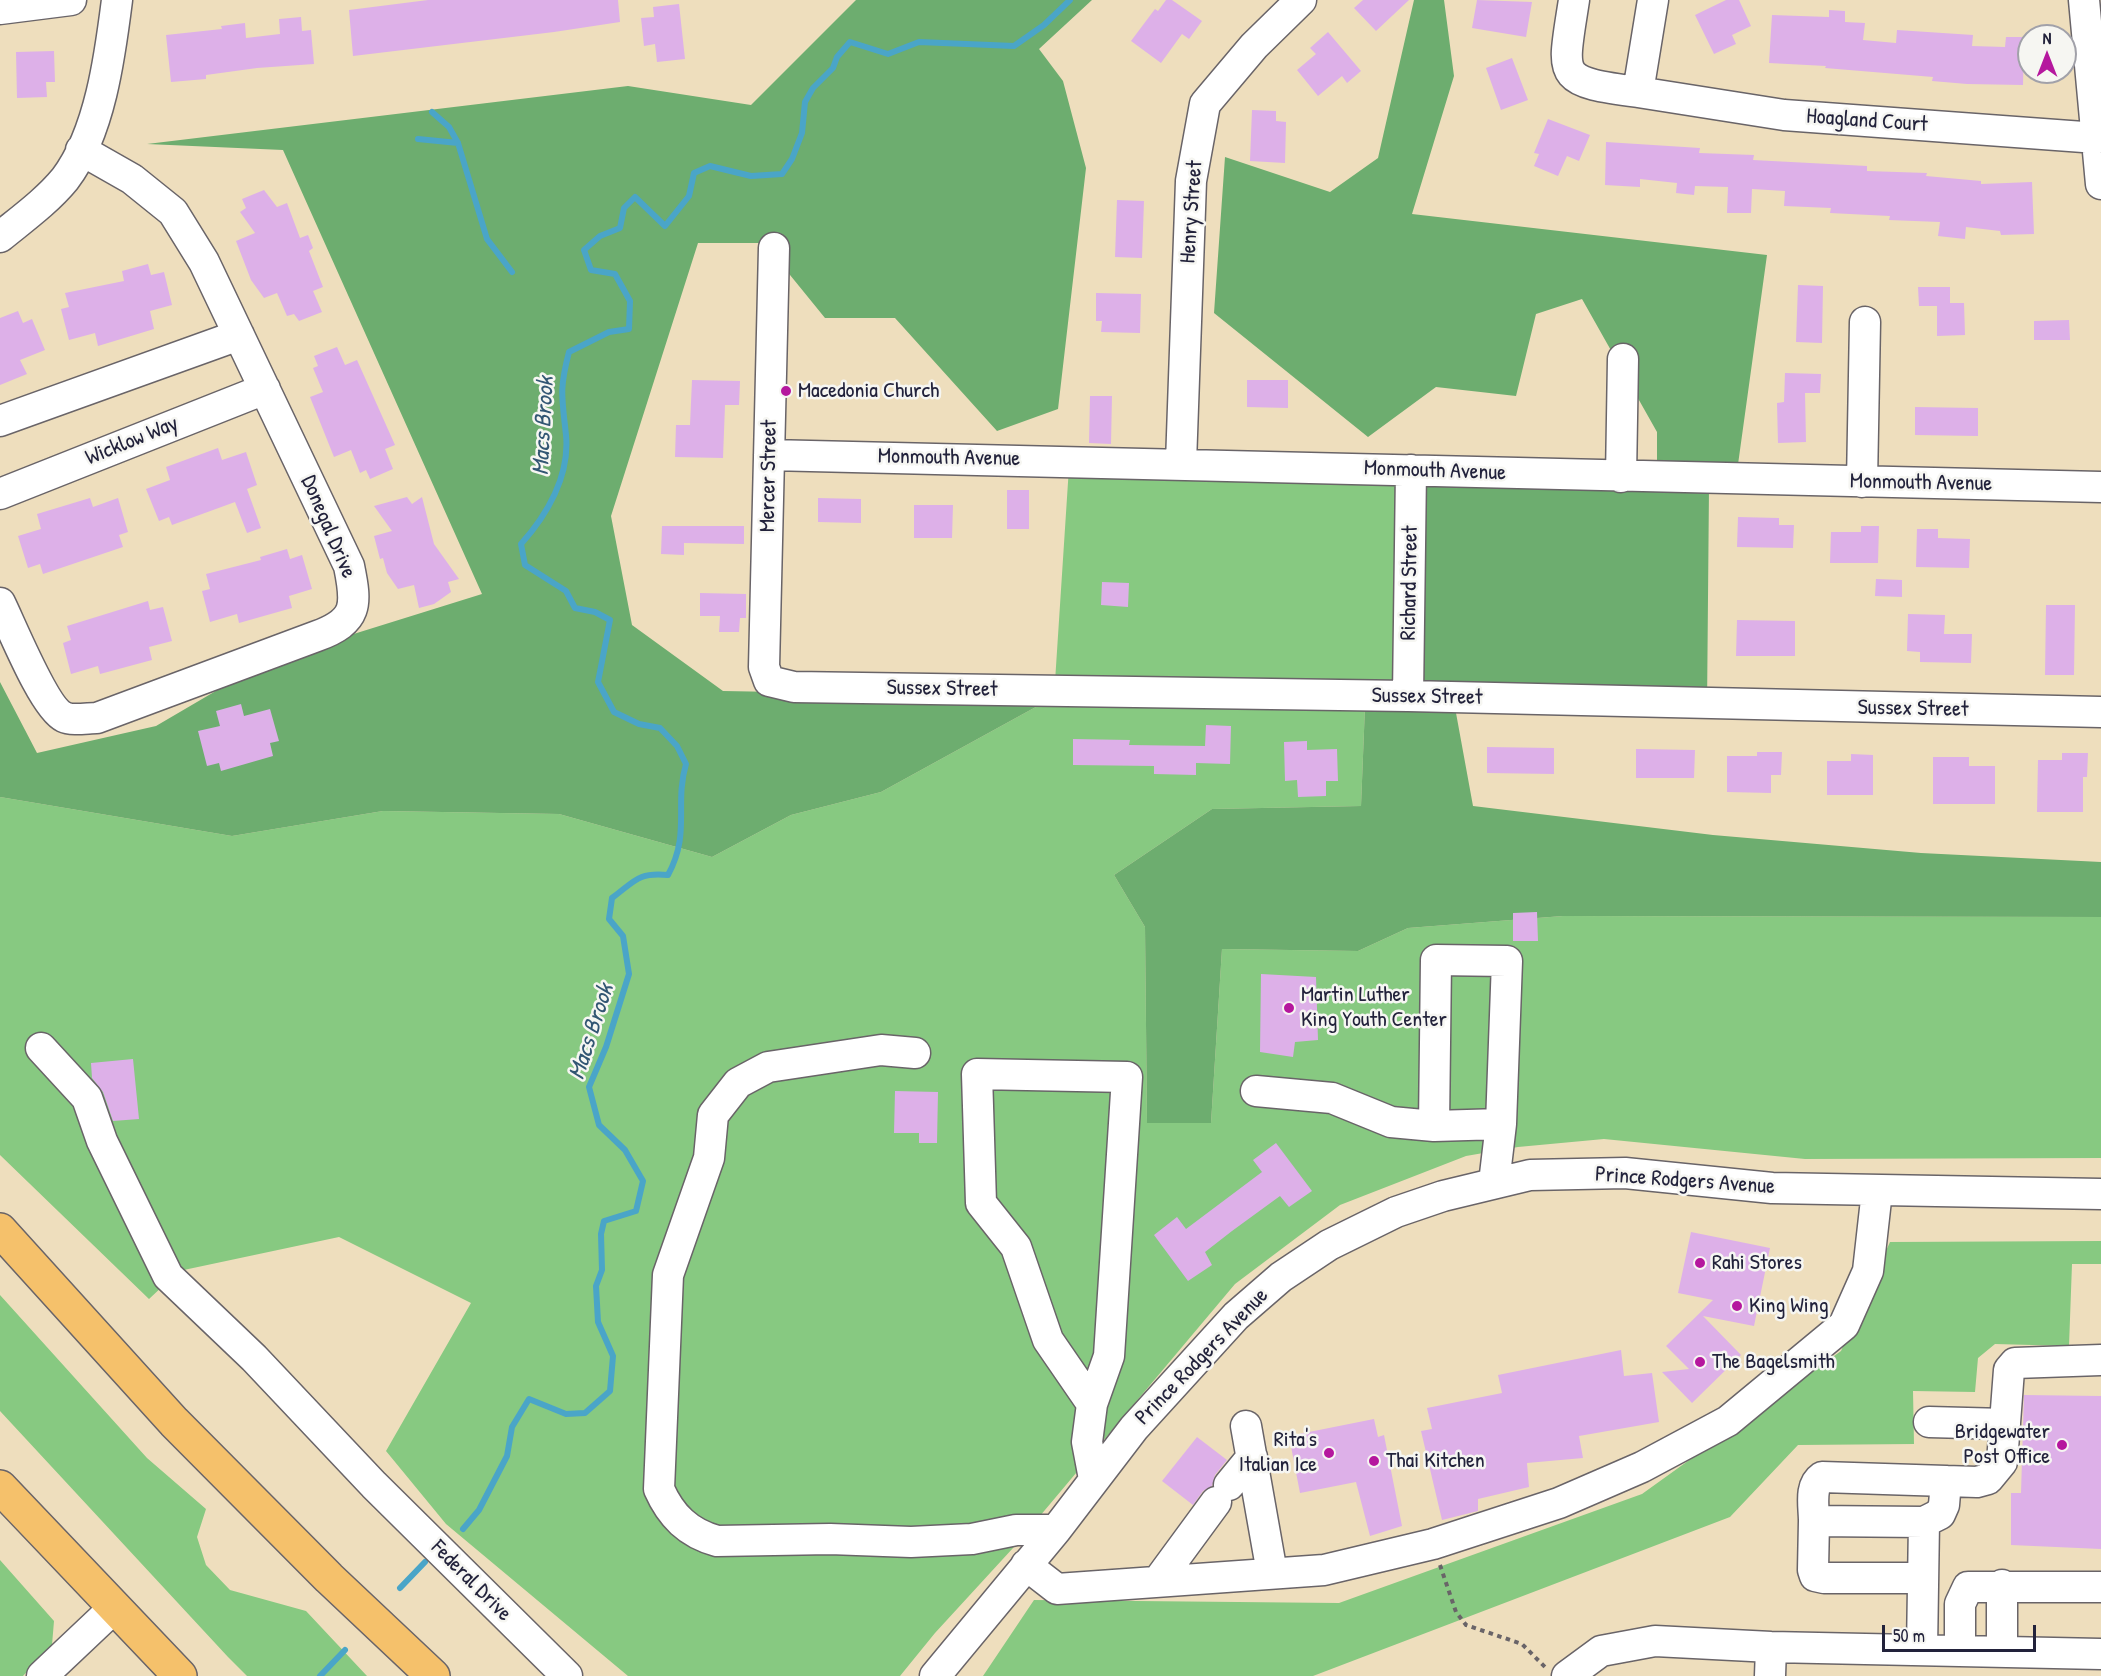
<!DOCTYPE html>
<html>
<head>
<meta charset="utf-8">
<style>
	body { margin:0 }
	#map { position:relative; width:2101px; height:1676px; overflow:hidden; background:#eedebd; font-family:"Patrick Hand",sans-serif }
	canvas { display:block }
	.north { position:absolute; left:2017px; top:24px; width:60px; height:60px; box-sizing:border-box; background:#f6f6f2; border:2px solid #a1a1a9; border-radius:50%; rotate:0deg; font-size:16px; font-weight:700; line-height:24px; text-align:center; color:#22223b }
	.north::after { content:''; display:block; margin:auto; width:21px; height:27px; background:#b5179e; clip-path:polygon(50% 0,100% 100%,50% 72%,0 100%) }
	.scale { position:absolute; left:1882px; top:1625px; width:154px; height:27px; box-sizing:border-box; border:3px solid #22223b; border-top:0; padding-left:8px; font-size:18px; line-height:21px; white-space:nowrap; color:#22223b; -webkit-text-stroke:4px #f6f6f2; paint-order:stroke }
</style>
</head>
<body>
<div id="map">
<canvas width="2101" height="1676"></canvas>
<div class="north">N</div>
<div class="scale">50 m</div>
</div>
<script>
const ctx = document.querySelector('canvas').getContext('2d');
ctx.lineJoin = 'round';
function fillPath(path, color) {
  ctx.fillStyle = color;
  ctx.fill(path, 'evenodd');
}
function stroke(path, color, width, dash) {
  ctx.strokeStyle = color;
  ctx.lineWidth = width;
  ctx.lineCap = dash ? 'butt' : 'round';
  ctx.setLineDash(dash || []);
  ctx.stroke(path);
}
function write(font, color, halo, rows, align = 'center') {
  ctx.font = font + ' "Patrick Hand",sans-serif';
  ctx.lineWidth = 5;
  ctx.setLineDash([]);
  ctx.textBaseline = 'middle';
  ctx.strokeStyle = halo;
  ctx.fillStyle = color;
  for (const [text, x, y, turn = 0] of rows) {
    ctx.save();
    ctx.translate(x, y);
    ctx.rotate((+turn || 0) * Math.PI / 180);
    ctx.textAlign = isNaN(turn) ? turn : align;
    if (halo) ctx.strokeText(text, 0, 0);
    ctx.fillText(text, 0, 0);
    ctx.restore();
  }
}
const green = new Path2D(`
	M1069,467L1418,477L1413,707L1365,706L1361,806L1212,809L1114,875L1145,927L1147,1123H1211L1222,949L1358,951L1408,928L1563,916L2101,917V1158L1805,1159L1604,1139L1518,1147L1466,1156L1340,1205L1235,1284L1013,1548L935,1633L900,1676H628L446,1524L386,1451L471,1303L339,1237L179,1271L149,1299L0,1155V797L232,836L383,811L559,814L712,857L791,815L881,792L1054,697Z
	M2101,1241V1264H2072L2069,1346L1995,1344L1978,1358L1975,1392L1913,1391L1914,1444L1798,1445L1730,1517L1313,1676H983L1034,1600L1339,1603L1642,1494L1841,1351L1890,1242Z
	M0,1295L147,1458L206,1509L197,1537L206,1565L230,1590L306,1611L367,1676H247L228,1657L0,1411Z
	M0,1560L54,1621L52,1645L23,1676H0Z`);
const forest = new Path2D(`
	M856,0H1092L1039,49L1063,81L1086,168L1058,409L997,431L895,318H825L764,243H698L611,516L632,625L723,691L1054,697L881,792L791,815L712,857L559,814L383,811L232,836L0,797V682L37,753L156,726L267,661L482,594L283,150L147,144L628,86L751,105Z
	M1414,0H1444L1454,76L1412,214L1767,255L1735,486L1709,487L1707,708L1454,702L1473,806L1713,835L1921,853L2101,862V917L1563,916L1408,928L1358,951L1222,949L1211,1123H1147L1145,927L1114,875L1212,809L1361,806L1365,706L1413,707L1418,477L1657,484V432L1582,299L1536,314L1516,396L1436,387L1368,437L1214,313L1225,157L1330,192L1378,158Z`);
const stream = new Path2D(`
	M432,112L449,127L458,143L487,239L512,272
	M418,139L458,143
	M463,1529L479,1510L507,1456L512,1427L529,1399L566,1414L585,1413L610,1391L613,1356L598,1322L596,1286L602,1270L601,1234L604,1221L636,1211L643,1181L625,1150L599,1125L589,1087L606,1047L629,974L623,936L609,919L612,898C635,881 638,872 668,875C691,833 674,805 686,764L677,746L660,728L639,724L614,712L598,682L610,620L595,612L575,608L566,591L525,565L521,544C547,515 570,476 566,435C562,397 559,390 569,352L609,332L629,329L630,301L615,274L591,270L584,250L600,236L620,228L624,208L635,197L665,226L689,196L694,173L710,166L751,176L782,174L792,159L802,133L805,102L813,88L833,68L837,57L850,42L888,54L919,42L1014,46L1044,25L1070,0
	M400,1588L425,1562
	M320,1676L345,1650`);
const building = new Path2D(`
	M428,0H618L620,22L554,32L353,56L349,10Z
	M1166,0H1172L1202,21L1189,39L1182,34L1161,63L1131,41L1155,9L1158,11Z
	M1363,0H1409L1376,31L1354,8Z
	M1477,0L1532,2L1526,37L1472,28Z
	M1726,0H1739L1751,26L1732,35L1736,44L1714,54L1695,15Z
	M679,4L685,59L657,62L655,44L644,46L641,18L654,17L653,7Z
	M1829,10L1845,11V22L1865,23L1863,40L1896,43L1897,30L1973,35L1972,46L2005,47L2006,37H2024L2023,85L1967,84L1932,81L1933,77L1825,68L1826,66L1769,63L1772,15L1829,17Z
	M301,17L302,31L311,30L314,64L257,68L206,75V79L171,82L166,35L222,29L221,26L245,23L246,38L280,34L279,19Z
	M1328,32L1361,71L1347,83L1342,76L1318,96L1297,70L1316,54L1310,48Z
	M54,51L55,82H46L47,97L17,98L16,52Z
	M1512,58L1528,100L1501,110L1486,68Z
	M1252,110L1276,111V121L1286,122L1285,163L1250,161Z
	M1548,119L1590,135L1579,161L1567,156L1558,176L1534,166L1539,154L1534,153Z
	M1606,142L1700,148L1699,153L1754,155L1753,160L1867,166V171L1927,173L1926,176L1981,181V184L2032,182L2034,234L2001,235L2000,231L1966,227L1965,239L1938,236L1940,222L1889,220L1890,216L1830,213L1831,208L1784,206L1785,191L1752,189L1751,213H1727L1728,187L1695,186L1694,195L1676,193L1677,183L1640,179V187L1605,185Z
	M264,190L277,207L287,203L300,238L308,235L313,248L309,251L323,287L313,291L322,312L299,321L294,314L287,316L277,293L264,298L251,280L236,241L255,233L240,212L246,208L242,199Z
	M1117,200L1144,201L1142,258L1115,257Z
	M148,264L151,275L164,272L172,305L150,311L154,329L98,346L95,333L69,340L61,309L69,307L65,293L124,281L122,271Z
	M1798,285L1823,286L1822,343L1796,342Z
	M1918,287H1950V303H1964L1965,335L1937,336V306H1919Z
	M1096,293L1141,294L1140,333L1101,332L1102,321H1096Z
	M18,311L23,323L32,319L45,350L20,360L27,374L0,385V318Z
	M2069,320L2070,340H2034V321Z
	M337,347L345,365L357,360L395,445L385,449L393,469L370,479L366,470L360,473L351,450L334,457L310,397L323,392L313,368L318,366L314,356Z
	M1785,373L1821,374L1820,393H1805L1806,442L1778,443L1777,403L1784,402Z
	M692,380L740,381L739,405H725L723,458L675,457L676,425H690Z
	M1247,380H1288V408L1247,407Z
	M1090,396H1112L1111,444L1089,443Z
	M1915,407L1978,408V436L1915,435Z
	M218,448L222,460L246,452L257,485L247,489L261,528L247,533L235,502L172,525L169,517L159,521L146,489L170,480L166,467Z
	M1007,490H1029V529H1007Z
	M407,497L412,504L422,497L434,544L459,579L448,582L451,592L434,604L419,608L414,585L398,589L387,573L383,558L380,559L374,536L392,531L374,506Z
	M90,498L93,507L118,498L128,532L119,535L123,547L43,574L40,564L28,568L18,536L41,529L37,514Z
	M818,498L861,499V523L818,522Z
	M914,505H953L952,538H914Z
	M1738,517L1779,518V525H1794L1793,548L1737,547Z
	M662,526H744V544L684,543V555L661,554Z
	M1861,526H1879L1878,563H1830L1831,532H1861Z
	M1917,529H1938V538L1970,539L1969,568L1916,567Z
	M287,549L290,559L302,555L312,589L289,596L292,608L239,623L237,614L210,622L202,591L210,589L206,574L261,560L260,557Z
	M1876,579L1902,580V597L1875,596Z
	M1102,582L1129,583L1128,607L1101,605Z
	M700,593L746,594V618H740L739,632H719L720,616H700Z
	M148,601L150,610L163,607L172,641L149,647L152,660L100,674L98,666L71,674L63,643L71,640L67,626Z
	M2046,605H2075L2074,675H2045Z
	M1908,614L1945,615L1944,634H1972L1971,663L1920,662V652L1907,651Z
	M1737,620L1795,621V656H1736Z
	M241,704L244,716L270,709L279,741L270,743L273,756L221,771L219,763L207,766L198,731L220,726L216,711Z
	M1206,725L1231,726L1230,764L1196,763V775L1154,774V766L1073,765V739L1130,740L1129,745L1205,746Z
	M1307,741V750L1337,749L1338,781H1326V796L1298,797L1297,780L1285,781L1284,742Z
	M1487,747L1554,748V774L1487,773Z
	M1636,749L1695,750L1694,778H1636Z
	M1757,752H1782L1781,775H1771V793L1727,792V756H1757Z
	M2062,753H2088L2087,777H2083V812H2037L2038,760H2062Z
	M1851,754L1873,755V795H1827V761H1851Z
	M1933,757H1969V766H1995V804H1933Z
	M1537,912L1538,941H1513V913Z
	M1261,974L1316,977L1318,1040L1295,1042L1293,1057L1260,1052Z
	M133,1059L139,1119L113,1121L103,1092L92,1078L91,1063Z
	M895,1091L938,1092L937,1143H919V1133H894Z
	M1276,1143L1312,1191L1289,1207L1280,1196L1232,1231L1205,1252L1212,1265L1188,1281L1154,1235L1177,1217L1186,1229L1262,1172L1253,1160Z
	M1691,1232L1770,1248L1754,1326L1703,1316L1741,1355L1692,1403L1662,1372L1689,1369L1666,1346L1713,1300L1678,1293Z
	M1621,1350L1624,1376L1652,1373L1659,1422L1579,1436L1583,1458L1527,1463L1529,1487L1478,1499V1511L1442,1520L1421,1431L1432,1429L1427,1408L1502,1393L1498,1375Z
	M2024,1395L2101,1396V1549L2011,1545V1493H2021Z
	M1374,1419L1378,1437L1384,1435L1402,1526L1370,1536L1356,1482L1300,1493L1289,1436Z
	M1197,1437L1227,1460L1215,1475L1212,1486L1203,1491L1193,1505L1162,1481Z`);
const path = new Path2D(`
	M1440,1565L1456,1612L1466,1625L1522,1644L1545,1667`);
const minor = new Path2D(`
	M1574,0C1562,79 1555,81 1638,92L1653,0
	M2084,0L2101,184
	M0,9L71,0
	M1638,92L1784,115L2097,138
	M0,237C22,219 47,201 65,179C100,133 110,56 117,0
	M774,248L764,667L769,681L794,687L1408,696L2101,712
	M0,421L239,335
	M769,455L2101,487
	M1181,463L1191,181L1205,104L1254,46L1301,0
	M1621,477L1623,359
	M1862,482L1865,322
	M0,494L265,389
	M0,603C11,625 44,708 64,717C72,721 88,718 97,718L317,636C358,621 357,605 349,566L204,262L173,212L132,179L81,150
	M1408,696L1411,470
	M41,1048L87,1098L102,1141L168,1276L254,1358L374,1485L567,1676
	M915,1053L881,1050L768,1067L738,1083L713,1115L709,1158L668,1275L659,1489C671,1516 688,1533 717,1541L830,1539L911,1542L972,1539L1016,1530H1056
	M1256,1091L1332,1098L1391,1122L1434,1126
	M1494,1183L1501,1124L1507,961L1436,960L1434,1126L1501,1124
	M1092,1404L1048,1340L1016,1247L981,1203L977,1074L1127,1077L1109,1356L1092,1404L1087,1442L1094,1479
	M1929,1422L2005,1424
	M1246,1426L1272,1573
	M1229,1485L1252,1457
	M1814,1521L1813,1570L1815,1576L1824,1578H1923
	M1924,1522L1940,1514L1944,1505L1946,1481
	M1026,1565L1057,1589L1324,1570L1433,1544L1559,1503L1642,1467L1728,1421L1844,1325L1868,1271L1877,1191
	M1158,1581L1216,1502
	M2002,1585V1652
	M1922,1650L1924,1522L1814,1521C1814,1506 1809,1486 1822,1477L1977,1482L1988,1479L2002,1462L2009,1370L2015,1363L2101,1360
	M1960,1651V1604L1968,1587H2101
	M42,1676L115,1607
	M935,1676L1056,1530L1134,1428L1236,1316L1281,1277L1329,1245L1396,1212L1443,1196L1530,1175L1625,1173L1772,1188L2101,1194
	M1567,1676L1601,1651L1655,1641L1771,1647L2101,1654
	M1770,1676L1771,1647`);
const highway = new Path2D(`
	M0,1230L174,1422L329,1578L433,1676
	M0,1487L180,1676`);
const markers = [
	[786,391,6,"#b5179e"],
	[1289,1008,6,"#b5179e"],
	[1700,1263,6,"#b5179e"],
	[1737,1306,6,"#b5179e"],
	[1700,1362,6,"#b5179e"],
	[2062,1445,6,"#b5179e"],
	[1329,1453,6,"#b5179e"],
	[1374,1461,6,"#b5179e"]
];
const streetNames = [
	["Hoagland Court",1867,121,4],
	["Henry Street",1192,212,-86],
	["Wicklow Way",132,441,-22],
	["Monmouth Avenue",949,458,1],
	["Monmouth Avenue",1435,471,2],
	["Mercer Street",769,476,-89],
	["Monmouth Avenue",1921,483,1],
	["Donegal Drive",328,527,67],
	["Richard Street",1410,583,-89],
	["Sussex Street",942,689,1],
	["Sussex Street",1427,697,1],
	["Sussex Street",1913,709,1],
	["Prince Rodgers Avenue",1685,1181,4],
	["Prince Rodgers Avenue",1202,1357,-46],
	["Federal Drive",471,1581,45]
];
const poiNames = [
	["Macedonia Church",798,391],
	["Martin Luther",1301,995],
	["King Youth Center",1301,1020],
	["Rahi Stores",1712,1263],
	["King Wing",1749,1306],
	["The Bagelsmith",1712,1362],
	["Bridgewater",2050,1432,"right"],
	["Post Office",2050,1457,"right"],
	["Rita's",1317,1440,"right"],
	["Italian Ice",1317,1465,"right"],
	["Thai Kitchen",1386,1461]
];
const waterNames = [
	["Macs Brook",544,426,-87],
	["Macs Brook",592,1032,-72]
];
fillPath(green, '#87c981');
fillPath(forest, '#6dad6f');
stroke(stream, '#4aa5c8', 6);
fillPath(building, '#ddb0e8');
stroke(minor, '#696468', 33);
stroke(highway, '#696468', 36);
stroke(path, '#696468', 4, [4.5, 4.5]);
stroke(minor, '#fff', 30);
stroke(highway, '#f5c16b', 33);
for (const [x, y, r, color] of markers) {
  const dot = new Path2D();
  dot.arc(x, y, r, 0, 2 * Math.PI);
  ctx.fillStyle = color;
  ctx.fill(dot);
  stroke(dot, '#f6f6f2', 2);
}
write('22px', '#22223b', '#f6f6f2', streetNames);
write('22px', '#22223b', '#f6f6f2', poiNames, 'left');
write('italic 24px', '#325673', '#f6f6f2', waterNames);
</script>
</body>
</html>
